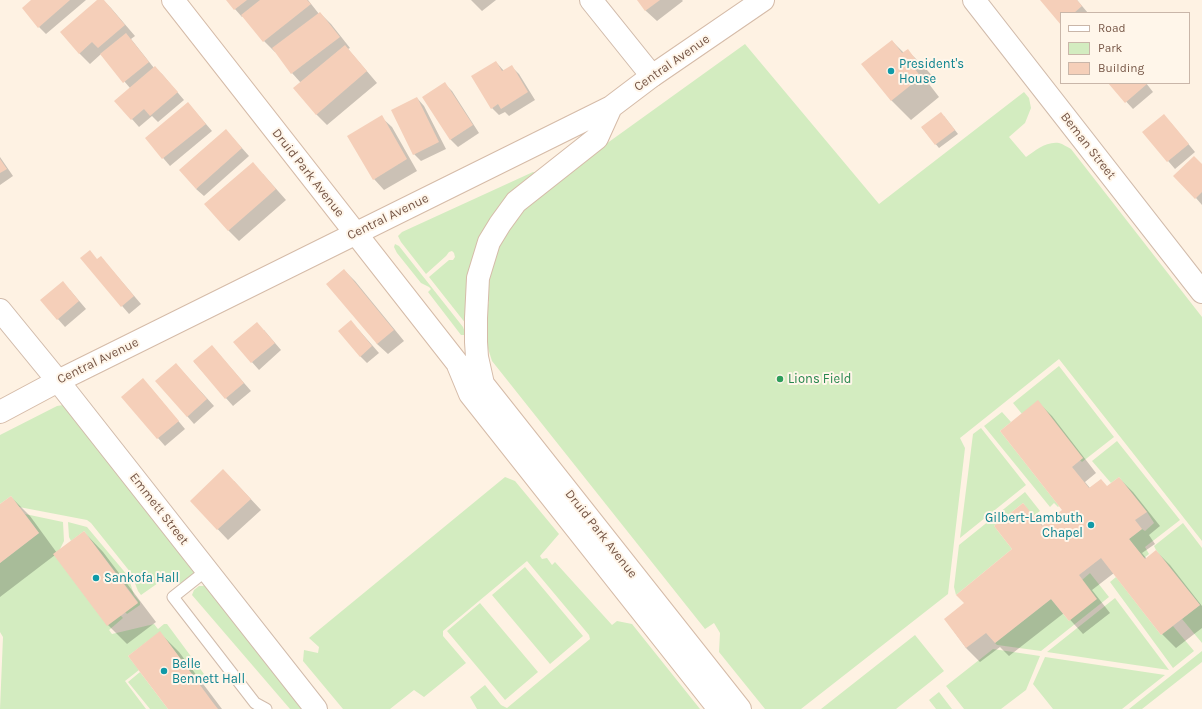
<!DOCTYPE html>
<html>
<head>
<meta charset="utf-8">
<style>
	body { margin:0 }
	#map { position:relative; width:1202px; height:709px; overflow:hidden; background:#fef2e3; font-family:Karla,sans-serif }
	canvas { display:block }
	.legend { position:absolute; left:1060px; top:12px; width:130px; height:72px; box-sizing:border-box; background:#fff6ea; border:1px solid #c9b6a9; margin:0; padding:5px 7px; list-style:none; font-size:12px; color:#775747 }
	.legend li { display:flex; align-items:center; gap:8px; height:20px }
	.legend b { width:20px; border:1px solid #c9b6a9 }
</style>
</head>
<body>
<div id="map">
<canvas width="1202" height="709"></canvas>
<ul class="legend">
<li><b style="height:5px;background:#fff"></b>Road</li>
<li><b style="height:11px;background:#d3ecc0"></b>Park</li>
<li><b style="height:11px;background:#f5cfb9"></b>Building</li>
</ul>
</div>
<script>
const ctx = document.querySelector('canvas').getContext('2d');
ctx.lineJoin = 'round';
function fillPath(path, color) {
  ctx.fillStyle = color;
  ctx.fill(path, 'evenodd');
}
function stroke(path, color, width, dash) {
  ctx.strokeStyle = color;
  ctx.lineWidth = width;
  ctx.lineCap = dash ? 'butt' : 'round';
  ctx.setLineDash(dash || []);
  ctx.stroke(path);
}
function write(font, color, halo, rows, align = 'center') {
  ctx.font = font + ' Karla,sans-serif';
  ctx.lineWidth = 4;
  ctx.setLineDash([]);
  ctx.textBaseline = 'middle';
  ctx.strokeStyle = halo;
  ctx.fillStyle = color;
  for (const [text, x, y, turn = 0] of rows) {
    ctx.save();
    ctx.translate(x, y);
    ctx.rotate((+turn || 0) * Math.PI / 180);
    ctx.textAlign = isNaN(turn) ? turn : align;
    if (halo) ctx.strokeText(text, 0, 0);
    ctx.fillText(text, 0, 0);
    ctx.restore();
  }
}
const green = new Path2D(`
	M745,44L879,204L1024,92L1029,98L1031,108L1025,123L1009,137L1026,157C1035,151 1046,141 1059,143C1063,144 1067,147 1071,149L1202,317V541L1059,359L960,438L965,448L948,594L801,709H765L719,652L720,633L714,623L705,629L492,361L487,345L484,306L488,305L489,302L485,295L486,288L500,244L523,209L549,185Z
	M533,172L536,173L509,202L470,329L429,277L449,260H453L455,257L454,253L452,251L449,252L446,256L426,274L401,242L398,236L402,232Z
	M395,244L399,246L463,327L466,335H461L428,292L431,289L429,287L421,283L397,253L394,247Z
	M1059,366L1114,437L1082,462L1080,460L1083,458L1022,414L1013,403Z
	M63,405L197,572L180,584L168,576L141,595L138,591L131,573L91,523L87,520L19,507L11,496L0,504V435L57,406Z
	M1002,412L1011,422L1000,431L1059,506L1058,507L1054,503L1050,507L984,426Z
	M981,428L1026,485L960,538L973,434Z
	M1117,441L1180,520L1145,547L1149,554L1144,558L1129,539L1142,529L1145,531L1154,523L1147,512L1119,477L1111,483L1092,461Z
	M505,477L515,481L559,534L540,556L542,559L547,558L552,565L555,562L612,625L617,621L632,624L700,709H477L470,697L485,685L501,705L507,708L590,639L589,635L527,561L443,631V636L466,663L424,697L414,690L390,709H343L303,661L304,650L318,653L319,647L309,638Z
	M1025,492L1040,511L1033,516L1023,503L994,526L1012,549L956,595L954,587L959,545Z
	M25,514L63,522L64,541L60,549L123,618L109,630L112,634L154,624L158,629L164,624H167L204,674L196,679L160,632L128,656L139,670L125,681L146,709H0L3,637L0,632V563L39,533Z
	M68,522L87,527L128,576L134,595L140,602V605L127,614L125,612L138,602L84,531L71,541L69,537Z
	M1183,523L1202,548V643L1182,619L1200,605L1156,550L1154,546Z
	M525,567L583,636L550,664L492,595Z
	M1090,573L1109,597L1041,651L997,645L995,643L1051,599L1069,621L1082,580Z
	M1116,577L1161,635L1173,626L1194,651L1173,668L1110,582Z
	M205,584L307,709H290L192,595L194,590L199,586H203Z
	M1115,598L1169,670L1047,652Z
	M480,603L538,672L505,700L447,631Z
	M915,635L944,671L896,709H821Z
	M993,649L1040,656L1026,690L1001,709H964L946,686Z
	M1202,651V662L1142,709H1129Z
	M1045,657L1165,675L1122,709H1053L1033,684Z
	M140,672L168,709H150L128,682Z
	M939,692L952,709H936L929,700Z`);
const shadow = new Path2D(`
	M32,0H86L46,34L39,27Z
	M98,0H103L111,8L135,36L131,39L154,68L162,74L184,100L158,122L152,116L139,127L116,101L130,88L101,54L90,64L79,53Z
	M227,0H308L319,14L320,13L331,24L350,48L348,49L377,83L327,125L316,114L301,83L292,73L275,51V52L264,41L243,16L242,17Z
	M471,0H496L482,11Z
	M638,0H682L683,1L657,21L646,11Z
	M1041,0H1077L1088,13H1061V23Z
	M892,41L904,53L907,50L927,70L935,79L929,84L939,97L911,120L892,101L862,64Z
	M496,62L504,71L512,67L519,74L535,100L509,116L505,112L499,115L492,108Z
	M1109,83H1146L1153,92L1133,109Z
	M445,84L452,91L479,133L458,147L451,140L424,98Z
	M417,98L424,106L446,149L421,161L414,154Z
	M188,103L212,131L170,166L146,138Z
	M944,116L958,134L939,148L922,128Z
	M381,117L392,127L417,171L384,190L374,179Z
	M1171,123L1195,152L1175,169L1144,133Z
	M233,138L249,156L204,196L196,189Z
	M0,157L13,176L0,185Z
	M1202,165V205L1196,198Z
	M263,174L286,200L239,241L228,230Z
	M101,257L141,304L129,314L81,258L98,260Z
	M344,270L355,281L404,341L388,354L377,344Z
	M70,290L86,309L65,327L41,300Z
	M358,329L379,353L367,363L360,356Z
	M264,330L281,350L259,370L234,342Z
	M212,346L251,391L233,406L194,362Z
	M176,364L214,406L194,424L187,416Z
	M150,387L185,429L165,446L122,397Z
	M1038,402L1052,416L1096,473L1085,482L1090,488L1108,487L1119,478L1133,492L1160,526L1149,535L1155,544L1142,553L1147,559L1156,551L1170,565L1202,606V628L1176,648L1162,634L1114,573L1092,590L1110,613L1083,634L1064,613L1009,656L1000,647L980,662L966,648L945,619L965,603L1014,549L1023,504L1043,526L1064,510Z
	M234,481L261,510L228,540L191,501Z
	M11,497L30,516L57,553L84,532L103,552L156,622L127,644L108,625L55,555L0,597V505Z
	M160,633L179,652L222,709H169Z`);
const building = new Path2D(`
	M31,0H70L38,28L22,8Z
	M97,0H104L125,25L98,48L92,42L79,54L60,32Z
	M226,0H247L234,10Z
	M260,0H307L311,4L263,42L241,15Z
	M637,0H660L645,11Z
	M1040,0H1077L1082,6L1074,13H1061V25Z
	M320,12L340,37L291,74L272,48Z
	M126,33L149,62L123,83L100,54Z
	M892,40L902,53L908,49L916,60L911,64L921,77L891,101L861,64Z
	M345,45L367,71L316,115L293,88Z
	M496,61L502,71L512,65L528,92L501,109L498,104L491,109L471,76Z
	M155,66L178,92L150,116L144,109L131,120L114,101Z
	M445,82L473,125L450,140L422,97Z
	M1108,83H1146L1147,84L1125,103Z
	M417,97L439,142L413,155L391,110Z
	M188,102L206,124L162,159L145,138Z
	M941,112L955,130L935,145L921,127Z
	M1164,114L1189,144L1167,162L1142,132Z
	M382,115L407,159L373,180L347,136Z
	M226,129L242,148L196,189L179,170Z
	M1194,156L1202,164V192L1195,199L1173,176Z
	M0,159L7,169L0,173Z
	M253,162L276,189L228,231L204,204Z
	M90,250L97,259L101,256L134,296L121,307L80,258Z
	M344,269L394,330L377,344L326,284Z
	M63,281L79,301L57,320L40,300Z
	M351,320L372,346L360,357L338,331Z
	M257,322L275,343L251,363L233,342Z
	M212,345L244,383L225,399L193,361Z
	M176,363L207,399L187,417L155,381Z
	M143,378L179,421L157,439L121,397Z
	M1038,400L1083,458L1072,467L1089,488L1101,479L1107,486L1119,477L1147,512L1135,520L1142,529L1129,539L1145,559L1156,550L1200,605L1161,635L1101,558L1079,575L1097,599L1069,621L1051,599L995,643L986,633L966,648L944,619L964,603L956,595L1012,549L994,526L1023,503L1042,526L1062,510L1000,431Z
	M223,469L251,499L217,530L190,501Z
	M11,496L39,533L0,563V504Z
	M84,531L138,603L107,626L53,554Z
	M160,631L214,704L218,709H168L140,672L128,656Z`);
const lane = new Path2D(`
	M207,570L173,597L255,703L266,709`);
const street = new Path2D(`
	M591,0L652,76
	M974,0L1202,292
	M0,310L58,381L316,709`);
const secondary = new Path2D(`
	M173,0L458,364L483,384L740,709
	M458,365L470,394L719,709
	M483,384L477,357L476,342V318L478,278L489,242L500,224L516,202L597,138L611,107
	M0,412L58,381L611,107L652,76L763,0`);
const markers = [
	[891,71,4,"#0f9aa8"],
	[780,379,4,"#2e9e5b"],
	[1091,525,4,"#0f9aa8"],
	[96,578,4,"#0f9aa8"],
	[164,671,4,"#0f9aa8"]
];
const streetNames = [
	["Central Avenue",672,63,-35],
	["Beman Street",1088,146,52],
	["Druid Park Avenue",308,173,52],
	["Central Avenue",388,217,-26],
	["Central Avenue",98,361,-26],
	["Emmett Street",159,509,52],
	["Druid Park Avenue",601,534,52]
];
const cultureNames = [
	["President's",899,64],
	["House",899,79],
	["Gilbert-Lambuth",1083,518,"right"],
	["Chapel",1083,533,"right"],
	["Sankofa Hall",104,578],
	["Belle",172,664],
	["Bennett Hall",172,679]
];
const leisureNames = [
	["Lions Field",788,379]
];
fillPath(green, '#d3ecc0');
fillPath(shadow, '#0003');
fillPath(building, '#f5cfb9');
stroke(lane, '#d1bbab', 13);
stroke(street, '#d1bbab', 24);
stroke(secondary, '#d5bba8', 24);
stroke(lane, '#fff', 11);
stroke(street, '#fff', 22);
stroke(secondary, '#fff', 22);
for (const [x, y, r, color] of markers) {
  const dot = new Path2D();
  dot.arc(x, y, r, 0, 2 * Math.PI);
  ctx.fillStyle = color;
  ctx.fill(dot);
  stroke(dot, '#fff6ea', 1.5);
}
write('13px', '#775747', '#fff6ea', streetNames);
write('13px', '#0d838f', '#fff6ea', cultureNames, 'left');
write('13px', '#27864d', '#fff6ea', leisureNames, 'left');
</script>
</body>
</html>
